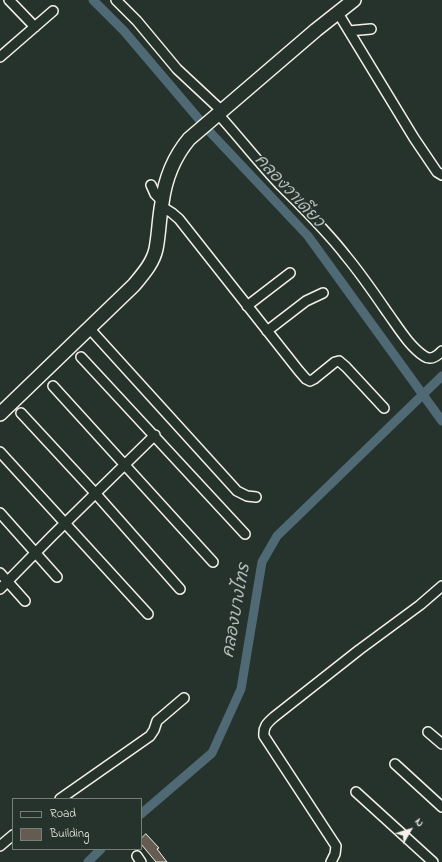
<!DOCTYPE html>
<html>
<head>
<meta charset="utf-8">
<style>
	body { margin:0 }
	#map { position:relative; width:442px; height:862px; overflow:hidden; background:#26332d; font-family:"Indie Flower",sans-serif }
	canvas { display:block }
	.legend { position:absolute; left:12px; top:798px; width:130px; height:52px; box-sizing:border-box; background:#26332d; border:1px solid #787f78; margin:0; padding:5px 7px; list-style:none; font-size:12px; color:#f4f1e8 }
	.legend li { display:flex; align-items:center; gap:8px; height:20px }
	.legend b { width:20px; border:1px solid #787f78 }
	.north { position:absolute; left:390px; top:810px; width:40px; height:40px; -webkit-text-stroke:3px #26332d; paint-order:stroke; rotate:51deg; font-size:11px; font-weight:700; line-height:16px; text-align:center; color:#f4f1e8 }
	.north::after { content:''; display:block; margin:auto; width:14px; height:18px; background:#f4f1e8; clip-path:polygon(50% 0,100% 100%,50% 72%,0 100%) }
</style>
</head>
<body>
<div id="map">
<canvas width="442" height="862"></canvas>
<ul class="legend">
<li><b style="height:5px;background:#26332d"></b>Road</li>
<li><b style="height:11px;background:#655b50"></b>Building</li>
</ul>
<div class="north">N</div>
</div>
<script>
const ctx = document.querySelector('canvas').getContext('2d');
ctx.lineJoin = 'round';
function strokePath(path, color, width, dash) {
  ctx.strokeStyle = color;
  ctx.lineWidth = width;
  ctx.lineCap = dash ? 'butt' : 'round';
  ctx.setLineDash(dash || []);
  ctx.stroke(path);
}
function fill(path, color) {
  ctx.fillStyle = color;
  ctx.fill(path, 'evenodd');
}
function drawText(font, color, halo, rows, align = 'center') {
  ctx.font = font + ' "Indie Flower","Playpen Sans Thai",sans-serif';
  ctx.lineWidth = 3;
  ctx.setLineDash([]);
  ctx.textBaseline = 'middle';
  ctx.strokeStyle = halo;
  ctx.fillStyle = color;
  for (const [text, x, y, turn = 0] of rows) {
    ctx.save();
    ctx.translate(x, y);
    ctx.rotate((+turn || 0) * Math.PI / 180);
    ctx.textAlign = isNaN(turn) ? turn : align;
    if (halo) ctx.strokeText(text, 0, 0);
    ctx.fillText(text, 0, 0);
    ctx.restore();
  }
}
const canal = new Path2D(`
	M93,0L124,31L209,131L308,236L442,421
	M141,814L212,753L241,689L262,562L277,536L442,376
	M88,862L101,849`);
const building = new Path2D(`
	M146,834L159,848L157,849L167,862H156L141,844V839Z`);
const street = new Path2D(`
	M9,0L35,27
	M116,0L137,21L177,69L222,111
	M338,13L414,138L437,172L442,175
	M349,31L371,29
	M0,57L53,11
	M218,114C239,137 258,162 280,185C303,208 326,230 346,256C361,274 374,293 387,312C398,327 409,346 424,356C431,361 437,356 442,351
	M151,185L155,194L162,201
	M161,206L172,213L179,219L299,371L306,379L310,381L314,379L335,362L339,361L346,367L384,408
	M247,306L290,273
	M89,328L237,491L247,496L256,497
	M267,331L306,301L323,293
	M81,357L245,534
	M53,386L213,562
	M21,413L96,494L180,589
	M0,452L148,614
	M0,513L57,577
	M0,573L25,601
	M0,589L52,536L155,435
	M428,732L442,744
	M395,764L442,807
	M356,792L433,862
	M60,799L150,736L154,730L157,721L184,698
	M0,846L13,835
	M137,856L141,862
	M331,862L335,854L336,846L264,736C263,727 267,723 274,717L359,650L420,605L442,586`);
const secondary = new Path2D(`
	M0,414L134,285C143,274 153,263 156,249C159,234 159,218 162,203C165,180 174,157 189,139L316,30L354,0`);
const waterNames = [
	["คลองวาเดียว",288,192,47],
	["คลองบางไทร",238,611,-80]
];
strokePath(canal, '#4f6a75', 9);
fill(building, '#655b50');
strokePath(building, '#f4f1e8', 1);
strokePath(street, '#f4f1e8', 12);
strokePath(secondary, '#f4f1e8', 16);
strokePath(street, '#26332d', 9);
strokePath(secondary, '#26332d', 13);
drawText('italic 17px', '#b2bbba', '#26332d', waterNames);
</script>
</body>
</html>
